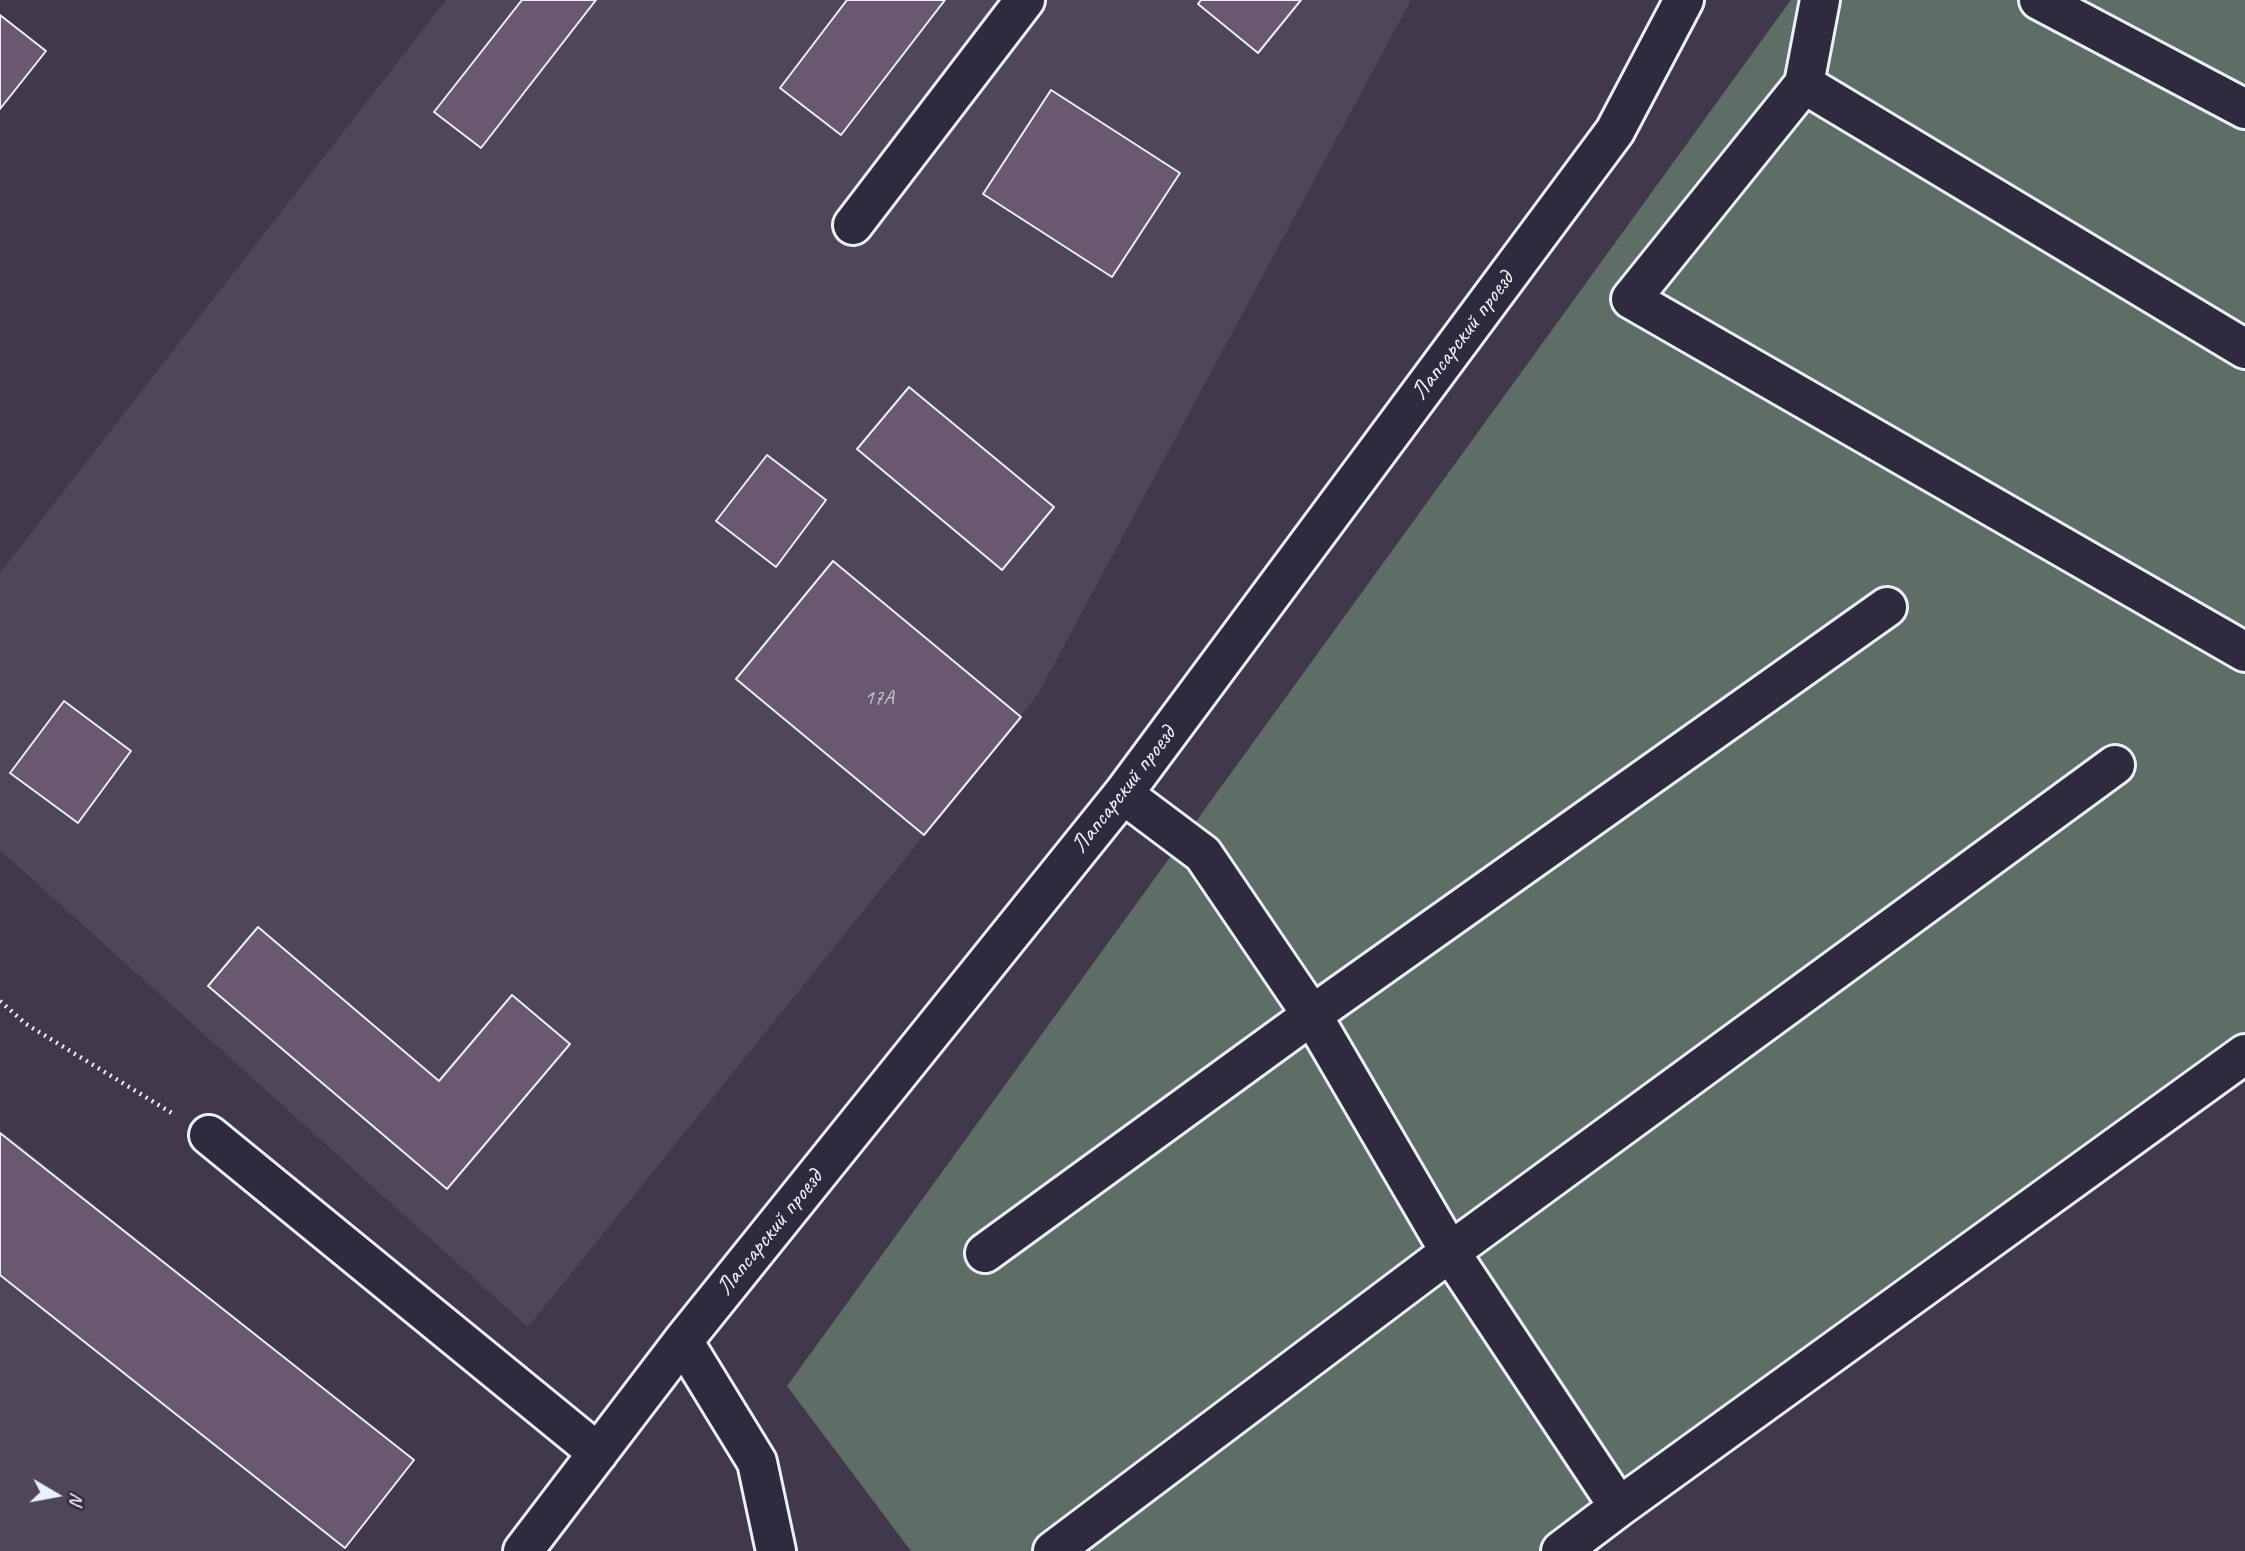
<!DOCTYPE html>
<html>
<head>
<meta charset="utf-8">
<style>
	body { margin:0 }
	#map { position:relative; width:2245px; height:1551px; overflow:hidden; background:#41384c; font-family:Caveat,sans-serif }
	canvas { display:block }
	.north { position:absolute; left:21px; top:1460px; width:70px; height:70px; -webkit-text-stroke:5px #2f2a3d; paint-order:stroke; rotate:100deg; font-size:19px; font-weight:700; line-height:28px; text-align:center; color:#e8f1f8 }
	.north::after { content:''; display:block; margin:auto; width:24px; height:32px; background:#e8f1f8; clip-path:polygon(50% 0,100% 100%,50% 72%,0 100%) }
</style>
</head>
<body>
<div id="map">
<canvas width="2245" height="1551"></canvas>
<div class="north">N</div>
</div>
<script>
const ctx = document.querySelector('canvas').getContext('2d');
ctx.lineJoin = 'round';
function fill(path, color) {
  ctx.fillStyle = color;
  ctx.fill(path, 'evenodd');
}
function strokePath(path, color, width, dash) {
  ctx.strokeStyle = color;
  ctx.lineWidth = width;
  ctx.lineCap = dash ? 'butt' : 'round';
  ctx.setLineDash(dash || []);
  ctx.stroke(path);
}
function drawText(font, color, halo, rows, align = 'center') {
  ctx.font = font + ' Caveat,sans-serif';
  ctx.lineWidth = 5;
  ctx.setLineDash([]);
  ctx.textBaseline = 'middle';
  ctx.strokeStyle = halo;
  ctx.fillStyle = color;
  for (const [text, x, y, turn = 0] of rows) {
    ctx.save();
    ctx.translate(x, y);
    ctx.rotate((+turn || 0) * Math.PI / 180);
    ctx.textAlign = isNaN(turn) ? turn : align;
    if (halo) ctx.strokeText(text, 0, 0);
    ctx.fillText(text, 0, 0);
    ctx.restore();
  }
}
const built = new Path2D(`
	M446,0H1411L1038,694L528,1327L0,850V573Z
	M0,1130L414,1460L343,1551H0Z`);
const green = new Path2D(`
	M1791,0H2245V1054L1561,1551H911L787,1386Z`);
const building = new Path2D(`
	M522,0H596L481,148L434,112Z
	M847,0H945L841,135L780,88Z
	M1201,0H1301L1258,53L1198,4Z
	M0,15L46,51L0,109Z
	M1051,90L1180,173L1112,277L983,194Z
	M909,387L1054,507L1002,570L857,449Z
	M767,455L826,500L776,567L716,521Z
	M833,561L1021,717L924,835L736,679Z
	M64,701L131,751L78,823L10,773Z
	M258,927L439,1081L512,995L570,1044L447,1189L208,986Z
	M0,1133L414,1460L345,1548L0,1275Z`);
const path = new Path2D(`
	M0,1001L26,1024L175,1115`);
const minor = new Path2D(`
	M1820,0L1804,84L2245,349
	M2039,0L2245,109
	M1804,84L1631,299L2245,652
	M853,225L1025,0
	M1123,794L1203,854L1312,1015L1450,1252L1619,1507
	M209,1135L598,1453
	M985,1253L1312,1015L1887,607
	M683,1341L757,1462L776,1551
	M523,1551L683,1341L1123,794L1615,131L1684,0
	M1053,1551L1450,1252L2115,765
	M1561,1551L1619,1507L2245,1054`);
const numberNames = [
	["17А",879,698]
];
const streetNames = [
	["Лапсарский проезд",1463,336,-53],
	["Лапсарский проезд",1124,790,-52],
	["Лапсарский проезд",770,1233,-51]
];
fill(built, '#50465a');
fill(green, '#5e6e66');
fill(building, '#6a5870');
strokePath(building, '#e8f1f8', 2);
strokePath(minor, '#e8f1f8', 44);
strokePath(path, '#e8f1f8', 4.5, [2, 5]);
strokePath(minor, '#2f2a3d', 38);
drawText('21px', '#c8cbd6', null, numberNames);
drawText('24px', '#e8f1f8', '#2f2a3d', streetNames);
</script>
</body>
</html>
